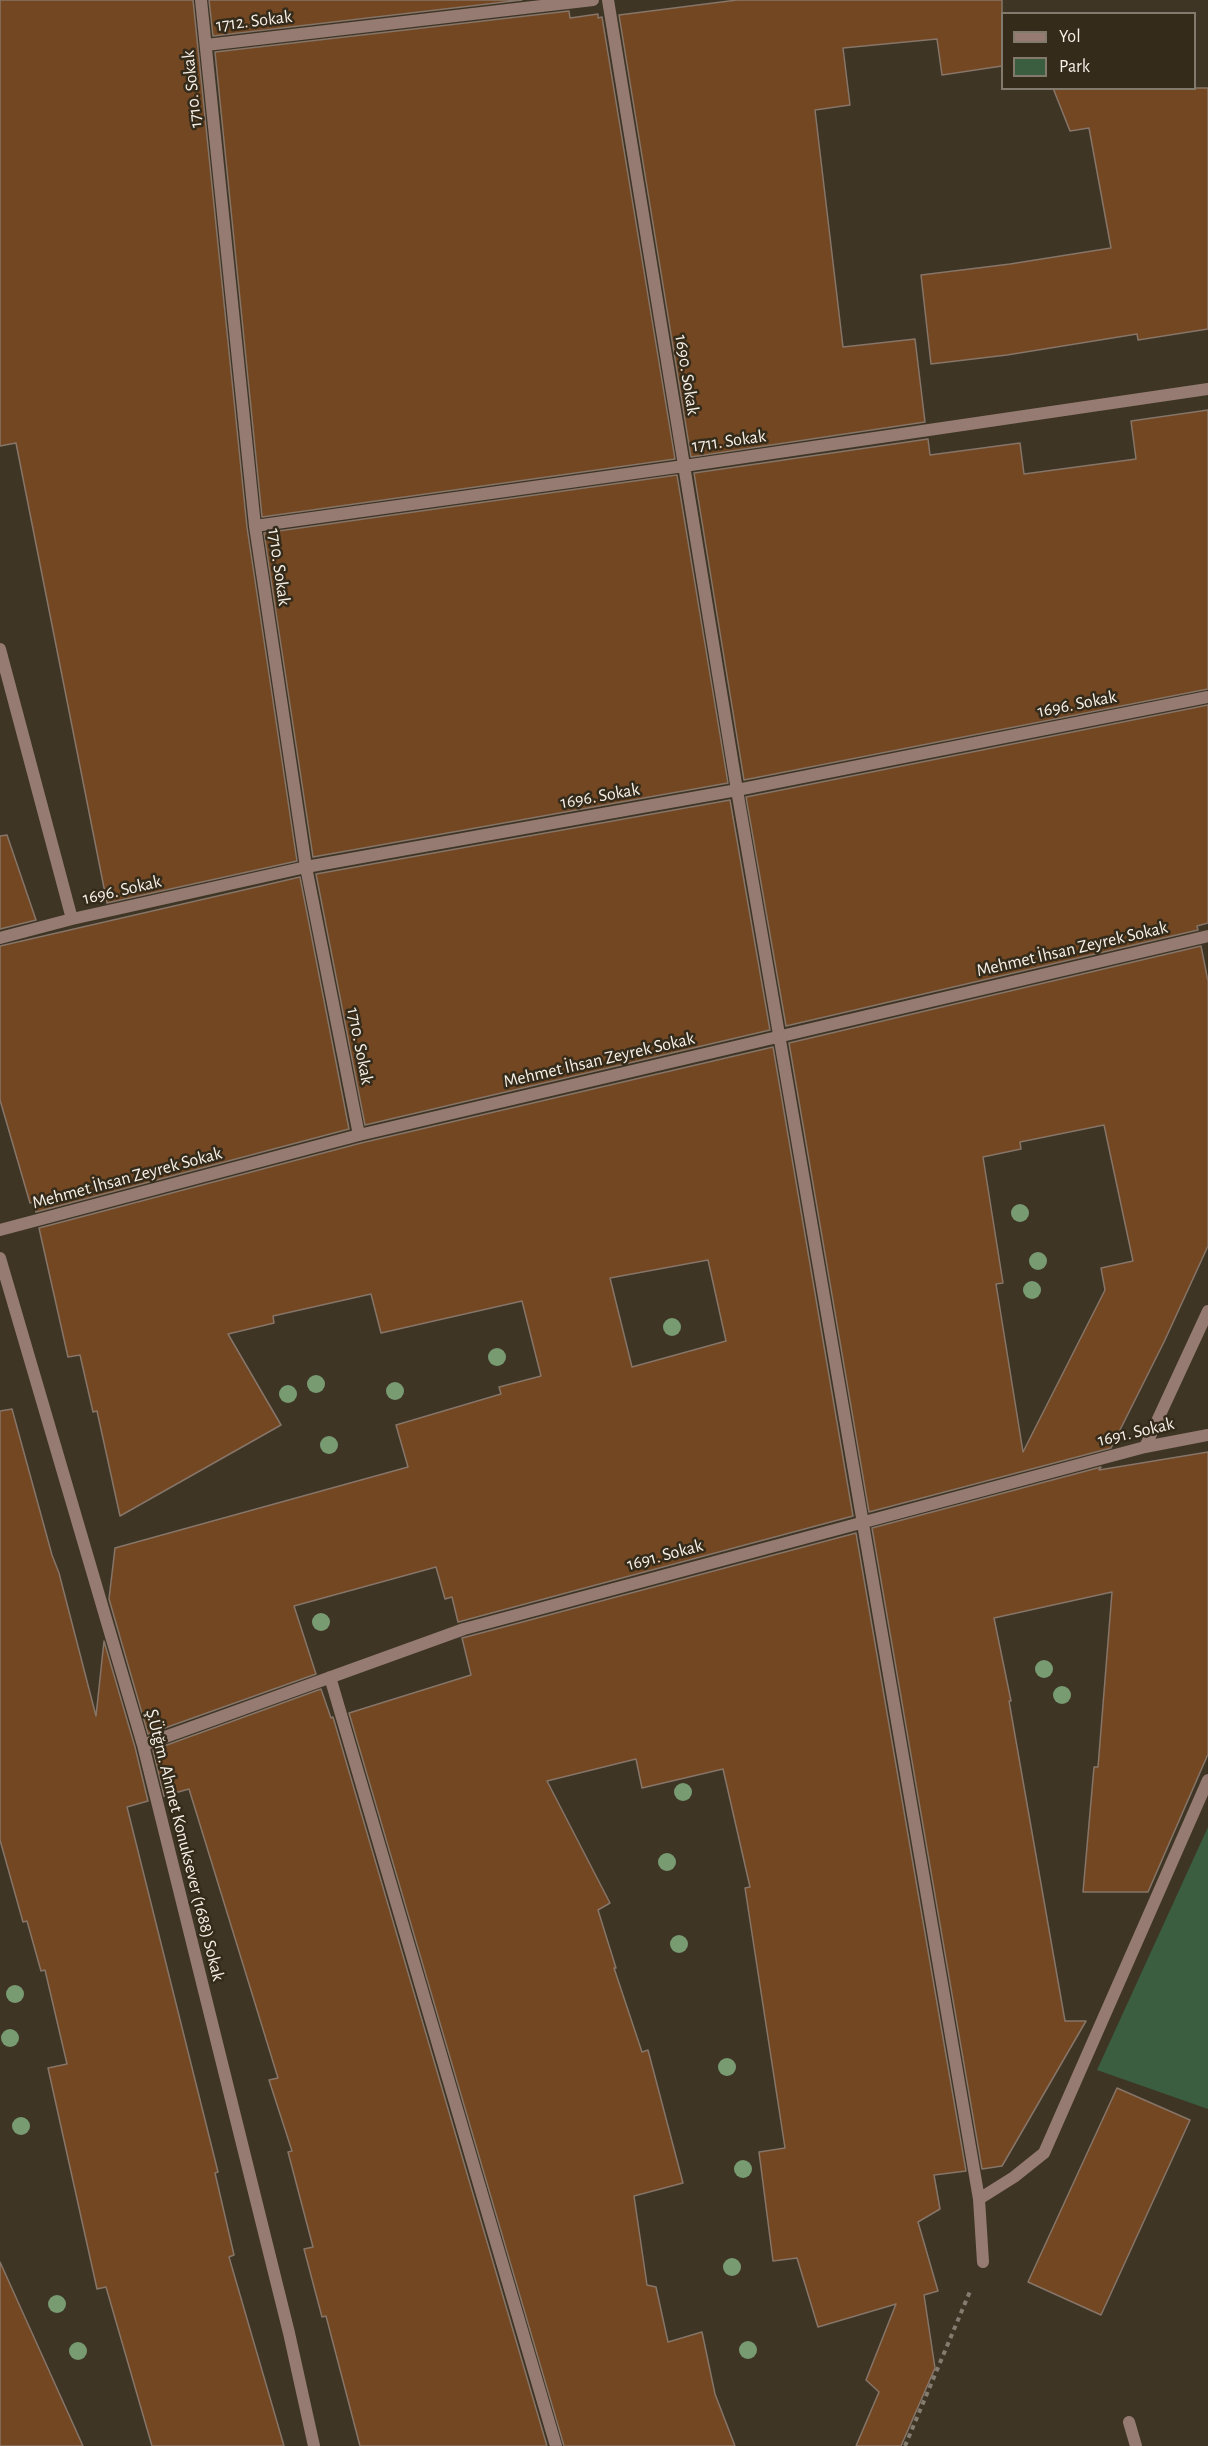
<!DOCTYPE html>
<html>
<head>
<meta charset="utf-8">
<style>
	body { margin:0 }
	#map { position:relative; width:1208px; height:2446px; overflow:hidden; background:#3e3525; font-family:"Alegreya Sans",sans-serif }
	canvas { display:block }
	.legend { position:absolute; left:1001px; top:12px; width:195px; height:78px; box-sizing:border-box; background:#342b1b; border:2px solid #827a6d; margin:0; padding:8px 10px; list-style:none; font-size:18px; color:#f7f0e7 }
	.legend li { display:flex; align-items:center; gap:12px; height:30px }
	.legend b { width:30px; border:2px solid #827a6d }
</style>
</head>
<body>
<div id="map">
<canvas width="1208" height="2446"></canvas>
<ul class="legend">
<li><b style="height:8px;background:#957b71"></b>Yol</li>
<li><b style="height:16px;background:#3b5e40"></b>Park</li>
</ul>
</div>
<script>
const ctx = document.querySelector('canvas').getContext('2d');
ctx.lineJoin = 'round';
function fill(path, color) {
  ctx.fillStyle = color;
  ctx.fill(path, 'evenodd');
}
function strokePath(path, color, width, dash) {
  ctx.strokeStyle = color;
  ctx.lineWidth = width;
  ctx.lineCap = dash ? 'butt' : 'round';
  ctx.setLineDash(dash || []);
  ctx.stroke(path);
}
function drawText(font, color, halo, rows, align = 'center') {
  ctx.font = font + ' "Alegreya Sans",sans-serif';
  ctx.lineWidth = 5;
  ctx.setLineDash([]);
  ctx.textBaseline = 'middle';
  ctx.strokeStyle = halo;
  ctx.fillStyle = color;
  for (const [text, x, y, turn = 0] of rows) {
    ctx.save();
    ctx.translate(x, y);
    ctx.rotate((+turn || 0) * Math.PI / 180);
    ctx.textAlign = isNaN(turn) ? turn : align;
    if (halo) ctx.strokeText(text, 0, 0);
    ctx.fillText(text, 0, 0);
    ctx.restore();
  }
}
const green = new Path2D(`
	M1208,1827V2109L1097,2070Z`);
const building = new Path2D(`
	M0,0H193L247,527L297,861L107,903L16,443L0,446Z
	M209,0H522L213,36Z
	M737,0H1002V66L942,75L937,39L843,48L850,105L815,110L843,347L915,339L925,422L691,457L619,15Z
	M569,11L570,18L598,14V18L602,17L675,459L262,517L215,52Z
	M1053,88H1208V329L1138,340L1137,334L1007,355L931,364L921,275L1010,264L1111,248L1089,128L1070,131Z
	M1208,410V689L744,780L694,473L928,439L930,455L1020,443L1024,474L1136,459L1131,421Z
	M677,475L728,783L313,857L264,533Z
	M1208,705V923L1197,926L1198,930L786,1026L746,797Z
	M730,800L770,1030L365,1125L316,874Z
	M7,835L36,920L0,929V836Z
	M300,877L349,1129L36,1212L34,1202L30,1203L0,1100V946Z
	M1201,946L1208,981V1246L1164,1342L1111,1448L869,1512L789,1043ZM1104,1125L1133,1261L1101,1268L1105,1290L1023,1452L996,1284L1003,1283L983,1157L1021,1149L1020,1142Z
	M773,1047L853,1516L458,1622L452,1597L445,1599L436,1567L294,1606L316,1674L148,1734L109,1599L115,1548L408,1467L396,1425L501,1394L499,1387L541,1376L522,1301L381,1333L371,1294L273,1316L274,1323L228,1334L281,1425L120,1516L97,1411L93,1412L80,1355L68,1357L39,1228L361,1143ZM708,1260L726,1341L632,1367L610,1278Z
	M12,1409L52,1555L59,1573L96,1716L104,1641L135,1747L148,1801L127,1807L218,2172L215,2173L234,2255L229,2257L284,2446H152L106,2287L97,2289L48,2068L67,2064L45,1970L41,1971L27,1921L23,1922L0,1840V1411Z
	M1208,1452V1754L1148,1892H1083L1094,1767H1098L1112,1592L994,1618L1011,1701H1009L1065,2021H1086L1002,2166L982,2169L872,1528L1101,1467L1099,1470Z
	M856,1533L966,2171L934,2175L940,2209L918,2222L938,2291L924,2295L935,2368L901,2446H856L879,2392L866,2380L896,2304L818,2327L797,2258L773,2261L759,2152L785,2148L745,1888L750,1887L723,1769L642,1788L636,1759L547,1781L610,1903L598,1910L616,1968H614L642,2052L648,2050L683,2183L634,2196L647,2285L656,2287L668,2342L702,2332L715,2394L735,2446H564L349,1713L471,1675L462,1638L466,1637Z
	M321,1689L331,1718L333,1717L547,2446H360L326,2316L322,2317L304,2249L313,2247L288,2152L292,2151L269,2080L278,2078L189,1789L164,1796L153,1750Z
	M1117,2088L1190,2120L1101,2315L1028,2282Z
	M0,2262L83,2446H0Z`);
const path = new Path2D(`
	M905,2446L971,2289`);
const street = new Path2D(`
	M201,0L255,526L306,867L359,1135
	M608,0L737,790L979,2199L983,2262
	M206,45L593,0
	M255,526L684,466L1208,389
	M0,649L72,919
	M0,938L72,919L306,867L737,790L1208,697
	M0,1230L359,1135L1208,936
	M0,1258L143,1745L289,2333L314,2446
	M1145,1447L1208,1311
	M330,1677L556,2446
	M143,1745L464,1629L1145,1447L1208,1435
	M979,2199L1014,2177L1044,2153L1208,1780
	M1129,2422L1136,2446`);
const trees = [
	[1020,1213],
	[1038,1261],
	[1032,1290],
	[672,1327],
	[497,1357],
	[316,1384],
	[395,1391],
	[288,1394],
	[329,1445],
	[321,1622],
	[1044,1669],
	[1062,1695],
	[683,1792],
	[667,1862],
	[679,1944],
	[15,1994],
	[10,2038],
	[727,2067],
	[21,2126],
	[743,2169],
	[732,2267],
	[57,2304],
	[748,2350],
	[78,2351]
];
const streetNames = [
	["1712. Sokak",254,21,-7],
	["1710. Sokak",192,89,-96],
	["1690. Sokak",687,375,81],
	["1711. Sokak",729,441,-8],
	["1710. Sokak",279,567,82],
	["1696. Sokak",1077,704,-11],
	["1696. Sokak",600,796,-10],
	["1696. Sokak",122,890,-13],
	["Mehmet İhsan Zeyrek Sokak",1072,949,-13],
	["1710. Sokak",360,1046,79],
	["Mehmet İhsan Zeyrek Sokak",599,1060,-13],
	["Mehmet İhsan Zeyrek Sokak",127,1178,-15],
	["1691. Sokak",1136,1432,-13],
	["1691. Sokak",665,1555,-15],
	["Ş.Ütğm. Ahmet Konuksever (1688) Sokak",185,1845,76]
];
fill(green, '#3b5e40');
fill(building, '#734722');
strokePath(building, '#867568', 1.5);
strokePath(path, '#847c6f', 4, [4.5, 4.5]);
strokePath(street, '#957b71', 12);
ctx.fillStyle = '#789b72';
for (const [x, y] of trees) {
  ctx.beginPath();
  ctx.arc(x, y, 9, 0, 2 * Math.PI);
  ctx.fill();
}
drawText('18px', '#f7f0e7', '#342b1b', streetNames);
</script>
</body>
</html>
